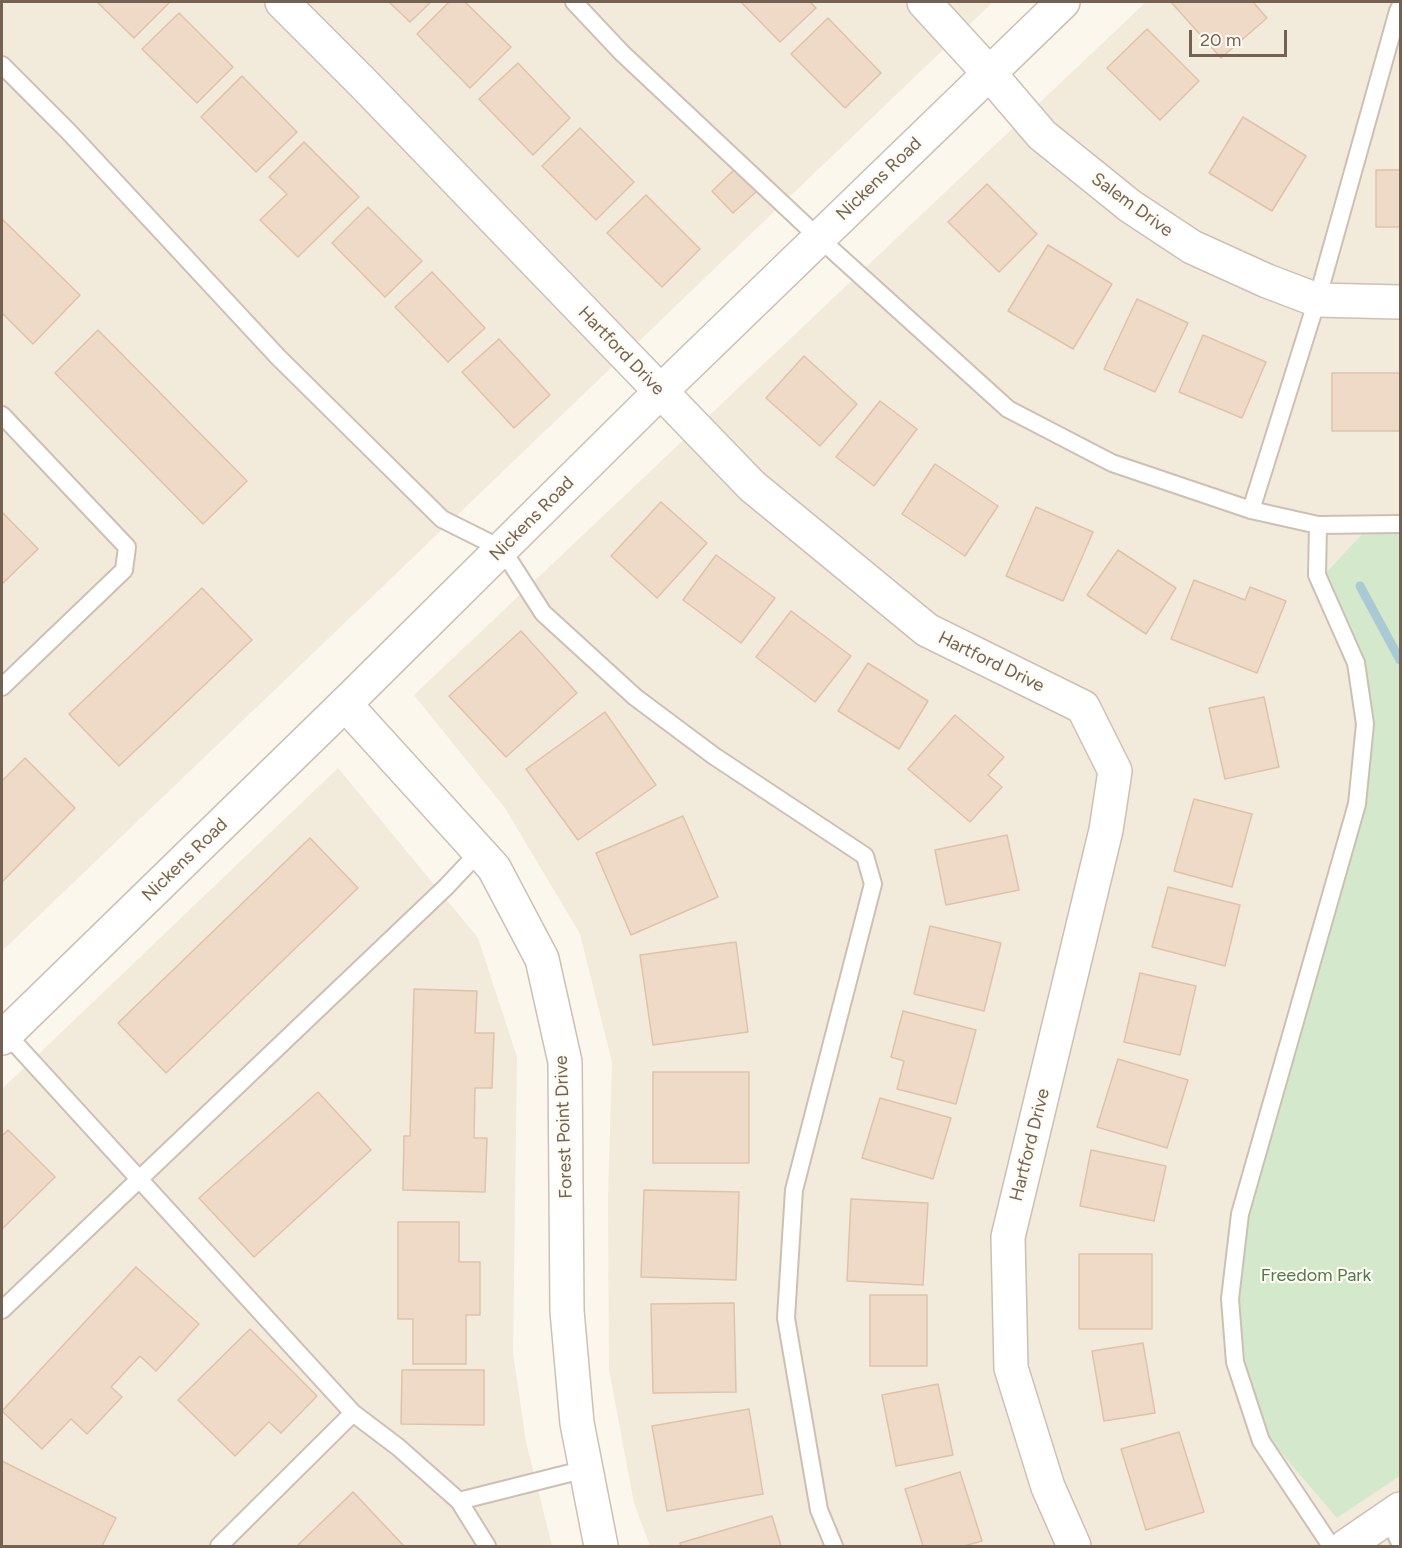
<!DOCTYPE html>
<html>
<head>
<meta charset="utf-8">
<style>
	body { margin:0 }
	#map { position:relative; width:1402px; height:1548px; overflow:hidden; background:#fbf7ed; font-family:Figtree,sans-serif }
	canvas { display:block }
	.frame { position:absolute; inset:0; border:3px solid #756151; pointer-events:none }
	.scale { position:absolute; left:1189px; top:30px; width:98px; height:27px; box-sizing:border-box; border:3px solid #756151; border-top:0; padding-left:8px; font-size:18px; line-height:21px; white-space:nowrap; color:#756151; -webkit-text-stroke:4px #fefbf3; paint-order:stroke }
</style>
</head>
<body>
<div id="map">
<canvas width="1402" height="1548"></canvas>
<div class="frame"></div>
<div class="scale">20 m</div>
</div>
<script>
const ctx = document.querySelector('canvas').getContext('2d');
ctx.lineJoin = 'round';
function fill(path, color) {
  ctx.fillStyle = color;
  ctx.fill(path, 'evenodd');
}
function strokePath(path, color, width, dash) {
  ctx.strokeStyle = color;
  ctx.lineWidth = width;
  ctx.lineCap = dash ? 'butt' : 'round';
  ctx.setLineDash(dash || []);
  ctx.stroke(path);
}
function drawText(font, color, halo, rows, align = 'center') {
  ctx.font = font + ' Figtree,sans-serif';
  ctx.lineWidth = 4.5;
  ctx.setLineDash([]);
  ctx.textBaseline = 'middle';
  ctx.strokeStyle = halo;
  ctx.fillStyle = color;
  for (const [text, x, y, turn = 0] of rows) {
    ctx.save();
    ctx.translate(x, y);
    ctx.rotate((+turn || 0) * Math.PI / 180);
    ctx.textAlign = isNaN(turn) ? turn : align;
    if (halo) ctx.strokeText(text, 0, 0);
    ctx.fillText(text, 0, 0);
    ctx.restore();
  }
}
const residential = new Path2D(`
	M2,2H993L2,951Z
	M1146,2H1400V529L1363,702L1337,1518L1400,1476V1546H650L634,1503L609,1370L608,1200L612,1062L580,934L505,808L414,695Z
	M338,768L478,938L517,1057L513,1353L526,1442L552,1546H2V1089Z`);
const green = new Path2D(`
	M1367,529H1400V1476L1337,1518L1267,1436L1247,1394L1230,1275L1356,811L1363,702L1322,577Z`);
const stream = new Path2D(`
	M1360,586L1400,660`);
const building = new Path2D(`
	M97,2H170L134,38Z
	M389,2H431L410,22Z
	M449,2H465L511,47L470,88L417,34Z
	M741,2H810L816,8L780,42Z
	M1171,2H1253L1267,18L1221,58Z
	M179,13L233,67L197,103L142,49Z
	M828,18L881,73L845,108L791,54Z
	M1147,29L1199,81L1160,120L1107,68Z
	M518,63L570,118L533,155L479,99Z
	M242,76L297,132L256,172L201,117Z
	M1243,117L1306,156L1272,211L1209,173Z
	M580,128L634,182L596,220L542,166Z
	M304,142L359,197L298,257L260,220L287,194L269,177Z
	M736,168L758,190L733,213L712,191Z
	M1376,170H1400V227H1376Z
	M987,184L1037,234L999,272L948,222Z
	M646,195L700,249L662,287L607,233Z
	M368,207L422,261L385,297L332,243Z
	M2,219L80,295L33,344L2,313Z
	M1048,245L1112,284L1073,349L1008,311Z
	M432,272L485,328L448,362L395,307Z
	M1137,299L1188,323L1155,392L1104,369Z
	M98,330L247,481L203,524L55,373Z
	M1203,335L1266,362L1242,418L1179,392Z
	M499,339L550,395L514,428L462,372Z
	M804,356L857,404L820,446L766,398Z
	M1332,373H1400V431H1332Z
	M880,401L917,429L874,486L836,457Z
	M935,464L998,506L965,556L902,514Z
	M661,502L707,543L657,598L611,556Z
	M1036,507L1093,532L1063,601L1006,576Z
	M2,512L38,549L2,584Z
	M1118,550L1176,588L1146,634L1087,595Z
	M716,555L775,598L741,643L683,600Z
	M1194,580L1245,600L1250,587L1286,601L1257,673L1171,639Z
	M202,588L252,640L119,766L69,714Z
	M791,611L851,656L815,702L756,657Z
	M521,631L577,693L506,757L449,696Z
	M868,663L928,701L899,749L838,711Z
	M1264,697L1279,767L1225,779L1209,708Z
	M605,712L656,785L578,840L526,769Z
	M955,715L1004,757L988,775L1002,787L970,822L908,769Z
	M25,758L75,808L2,882V781Z
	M1194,799L1252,814L1232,887L1174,871Z
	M683,816L718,897L631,935L596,853Z
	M1007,835L1019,890L946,905L935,850Z
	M310,838L358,888L166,1073L118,1023Z
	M1168,887L1240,905L1225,966L1152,947Z
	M930,926L1001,943L984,1011L914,994Z
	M736,942L748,1032L653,1045L640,955Z
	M1140,973L1196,986L1180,1055L1124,1042Z
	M414,989L477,991L475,1033H494L492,1088H475L474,1138H487L485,1192L403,1190L404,1136H410Z
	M903,1011L976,1030L956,1104L897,1089L904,1061L891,1057Z
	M1118,1059L1188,1080L1167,1148L1097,1127Z
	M653,1072H749V1163H653Z
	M318,1092L371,1150L254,1257L199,1198Z
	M880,1098L951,1118L933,1179L862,1158Z
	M8,1130L55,1177L2,1229V1136Z
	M1091,1150L1166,1166L1154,1221L1080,1206Z
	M644,1190L739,1192L736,1280L641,1277Z
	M851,1199L928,1203L923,1285L847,1281Z
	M398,1222H459V1262H480V1315H466V1364H413V1319H398Z
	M1079,1254H1152V1329H1079Z
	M136,1267L199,1324L156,1371L140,1356L111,1387L122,1397L87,1434L71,1419L42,1449L2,1411Z
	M870,1295H927V1366H870Z
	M734,1303L736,1392L653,1393L651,1304Z
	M250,1329L317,1396L281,1433L269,1422L235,1456L178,1400Z
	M1143,1343L1155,1413L1104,1421L1092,1351Z
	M402,1370H484V1425L401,1424Z
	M938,1384L953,1455L896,1466L882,1395Z
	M749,1409L763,1494L667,1511L652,1426Z
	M1179,1432L1204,1512L1146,1530L1121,1449Z
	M2,1461L116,1518L102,1546H2Z
	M960,1472L982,1541L964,1546H923L905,1489Z
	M353,1492L404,1546H297Z
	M772,1516L781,1546H681L680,1543Z`);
const service = new Path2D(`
	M574,2L622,53L819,238L1008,409L1112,463L1251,510L1318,525L1400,524
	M2,65L69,132L278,357L442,519L502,549L543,613L635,697L714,756L865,856L873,884L794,1190L786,1318L819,1510L834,1546
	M2,415L127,547L124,570L2,687
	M1251,510L1317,300L1398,11L1400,7
	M1318,525L1317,575L1356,663L1365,724L1357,804L1240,1214L1230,1299L1235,1362L1261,1441L1331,1546
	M2,1029L353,1413
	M2,1310L446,887L479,852
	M459,1501L586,1469
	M1388,1517L1400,1543
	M219,1546L353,1413L398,1447L459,1501L487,1546`);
const minor = new Path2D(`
	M282,2L363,83L752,486L927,630L1083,707L1115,771L1106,830L1008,1237L1011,1368L1048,1487L1074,1546
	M924,2L989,73L1042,135L1130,206L1192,247L1267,281L1317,300L1400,302
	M345,704L494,868L542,959L565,1062L567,1311L577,1423L601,1546
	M1346,1546L1400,1509`);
const tertiary = new Path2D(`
	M2,1038L345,704L661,391L1063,2`);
const streetNames = [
	["Nickens Road",879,179,-44],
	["Salem Drive",1132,205,36],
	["Hartford Drive",621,351,46],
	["Nickens Road",532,519,-45],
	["Hartford Drive",991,662,26],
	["Nickens Road",185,860,-44],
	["Forest Point Drive",564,1127,-92],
	["Hartford Drive",1030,1145,-76]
];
const parkNames = [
	["Freedom Park",1316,1276]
];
fill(residential, '#f2eadb');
fill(green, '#d4e8cb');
strokePath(stream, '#a9cad5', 9);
fill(building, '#eedac7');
strokePath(building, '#dfc3a8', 1.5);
strokePath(service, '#cdc0b3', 20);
strokePath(minor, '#cdc0b3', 36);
strokePath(tertiary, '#cdc0b3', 36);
strokePath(service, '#fff', 16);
strokePath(minor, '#fff', 33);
strokePath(tertiary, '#fff', 33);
drawText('18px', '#756151', '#fefbf3', streetNames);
drawText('18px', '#53794a', '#fefbf3', parkNames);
</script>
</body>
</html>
